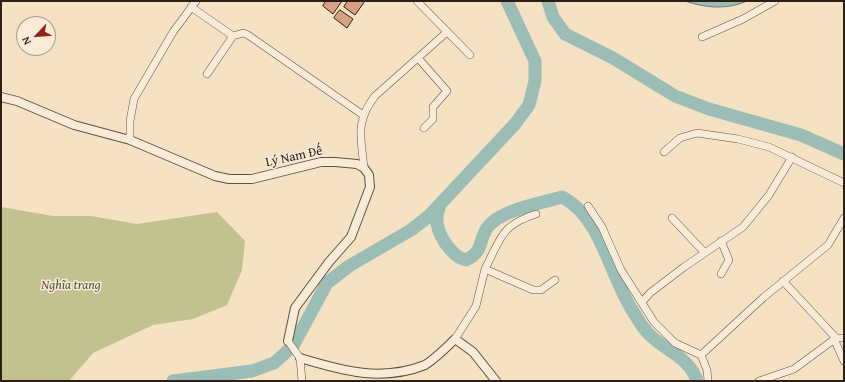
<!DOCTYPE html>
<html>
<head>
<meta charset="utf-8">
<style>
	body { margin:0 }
	#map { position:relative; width:845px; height:382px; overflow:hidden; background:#f5e2c3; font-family:"Gentium Book Plus",serif }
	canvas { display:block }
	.frame { position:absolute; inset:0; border:2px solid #2d1e17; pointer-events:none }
	.north { position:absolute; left:16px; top:16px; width:40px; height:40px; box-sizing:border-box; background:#f8ecd8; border:1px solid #a79a8b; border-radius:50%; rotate:244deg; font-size:11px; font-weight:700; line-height:16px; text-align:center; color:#2d1e17 }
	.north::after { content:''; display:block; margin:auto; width:14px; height:18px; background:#8f2418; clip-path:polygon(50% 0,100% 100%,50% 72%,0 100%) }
</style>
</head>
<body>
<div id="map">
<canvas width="845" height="382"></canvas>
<div class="frame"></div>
<div class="north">N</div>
</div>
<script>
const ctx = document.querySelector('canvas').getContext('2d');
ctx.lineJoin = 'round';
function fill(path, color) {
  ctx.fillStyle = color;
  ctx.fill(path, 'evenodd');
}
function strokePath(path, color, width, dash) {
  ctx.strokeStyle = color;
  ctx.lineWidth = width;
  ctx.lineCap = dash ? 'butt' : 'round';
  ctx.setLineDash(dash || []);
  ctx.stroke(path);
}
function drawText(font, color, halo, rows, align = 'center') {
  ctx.font = font + ' "Gentium Book Plus",serif';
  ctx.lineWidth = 3;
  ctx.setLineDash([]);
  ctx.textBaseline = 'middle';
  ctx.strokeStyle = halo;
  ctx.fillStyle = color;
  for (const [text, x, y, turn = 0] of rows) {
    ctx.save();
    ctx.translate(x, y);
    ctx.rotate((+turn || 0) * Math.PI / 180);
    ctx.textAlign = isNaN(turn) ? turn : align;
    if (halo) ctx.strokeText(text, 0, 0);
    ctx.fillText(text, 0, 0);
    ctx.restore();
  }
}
const green = new Path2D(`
	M1,207L53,216H91L137,224L217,212L245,241L242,270L227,305L193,319L153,325L93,353L69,381H1Z`);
const water = new Path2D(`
	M685,1H747C727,10 705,8 685,1Z`);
const river = new Path2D(`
	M548,1L553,17L565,34L613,58L675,96L709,109L801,135L844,154
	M440,205C439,209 437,213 437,217C435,233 452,257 466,260C484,251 478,242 487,228C499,210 542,203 562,197C602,217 610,278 634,313C638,319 642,327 648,333C663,350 690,357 697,381
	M173,381L252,371L274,363L293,346L327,283L349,266L411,230L429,216L515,124L529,105L535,81V61L507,1`);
const building = new Path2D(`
	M326,1H342L333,14L323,6Z
	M348,1H365L355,15L344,7Z
	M340,10L353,19L347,28L334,18Z`);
const minor = new Path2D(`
	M417,1L470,55
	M191,7L233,36L207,74
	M233,36L243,33L248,35L363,115
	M702,37L743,19L775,1
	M418,58L447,91L433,107V119L424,128
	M130,140V121L134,99L173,32L196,1
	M664,152L680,138L697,133L738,139L769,147L844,183
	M364,168C361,137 355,122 375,96L447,32
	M588,206L602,227L621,270L654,322L675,343L701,355L707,370L708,381
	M672,218L704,252
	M485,269C501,238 501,225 536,214
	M721,274L729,260L721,241
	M783,281L836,338
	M642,302L650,293L684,267L743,227L769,195L792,157
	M455,339L476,306L485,269L533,290H541L555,280
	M834,339L844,361
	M288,341L300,358L302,381
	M701,355L764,297L828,245L844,218
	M759,381L794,369L836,338H844`);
const tertiary = new Path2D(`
	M1,97L17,101L74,125L130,140L215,176L229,179H252L321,162H335L357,164L364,168L369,175L370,187L351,237L329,262L295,308L288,341
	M300,358C343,371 382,382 425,365C436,358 446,348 455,339L473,352L496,381`);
const streetNames = [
	["Lý Nam Đế",294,157,-12]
];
const parkNames = [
	["Nghĩa trang",71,286]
];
fill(green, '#c1c290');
fill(water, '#9cbdb6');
strokePath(water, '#707d76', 1);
strokePath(river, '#9cbdb6', 13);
fill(building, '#d9a183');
strokePath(building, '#2d1e17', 1);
strokePath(minor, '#5f4f42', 8);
strokePath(tertiary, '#5f4f42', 10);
strokePath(minor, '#f8ecd8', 7);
strokePath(tertiary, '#f8ecd8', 8);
drawText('13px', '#2d1e17', '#f8ecd8', streetNames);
drawText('italic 13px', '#594f3b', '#f8ecd8', parkNames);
</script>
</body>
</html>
